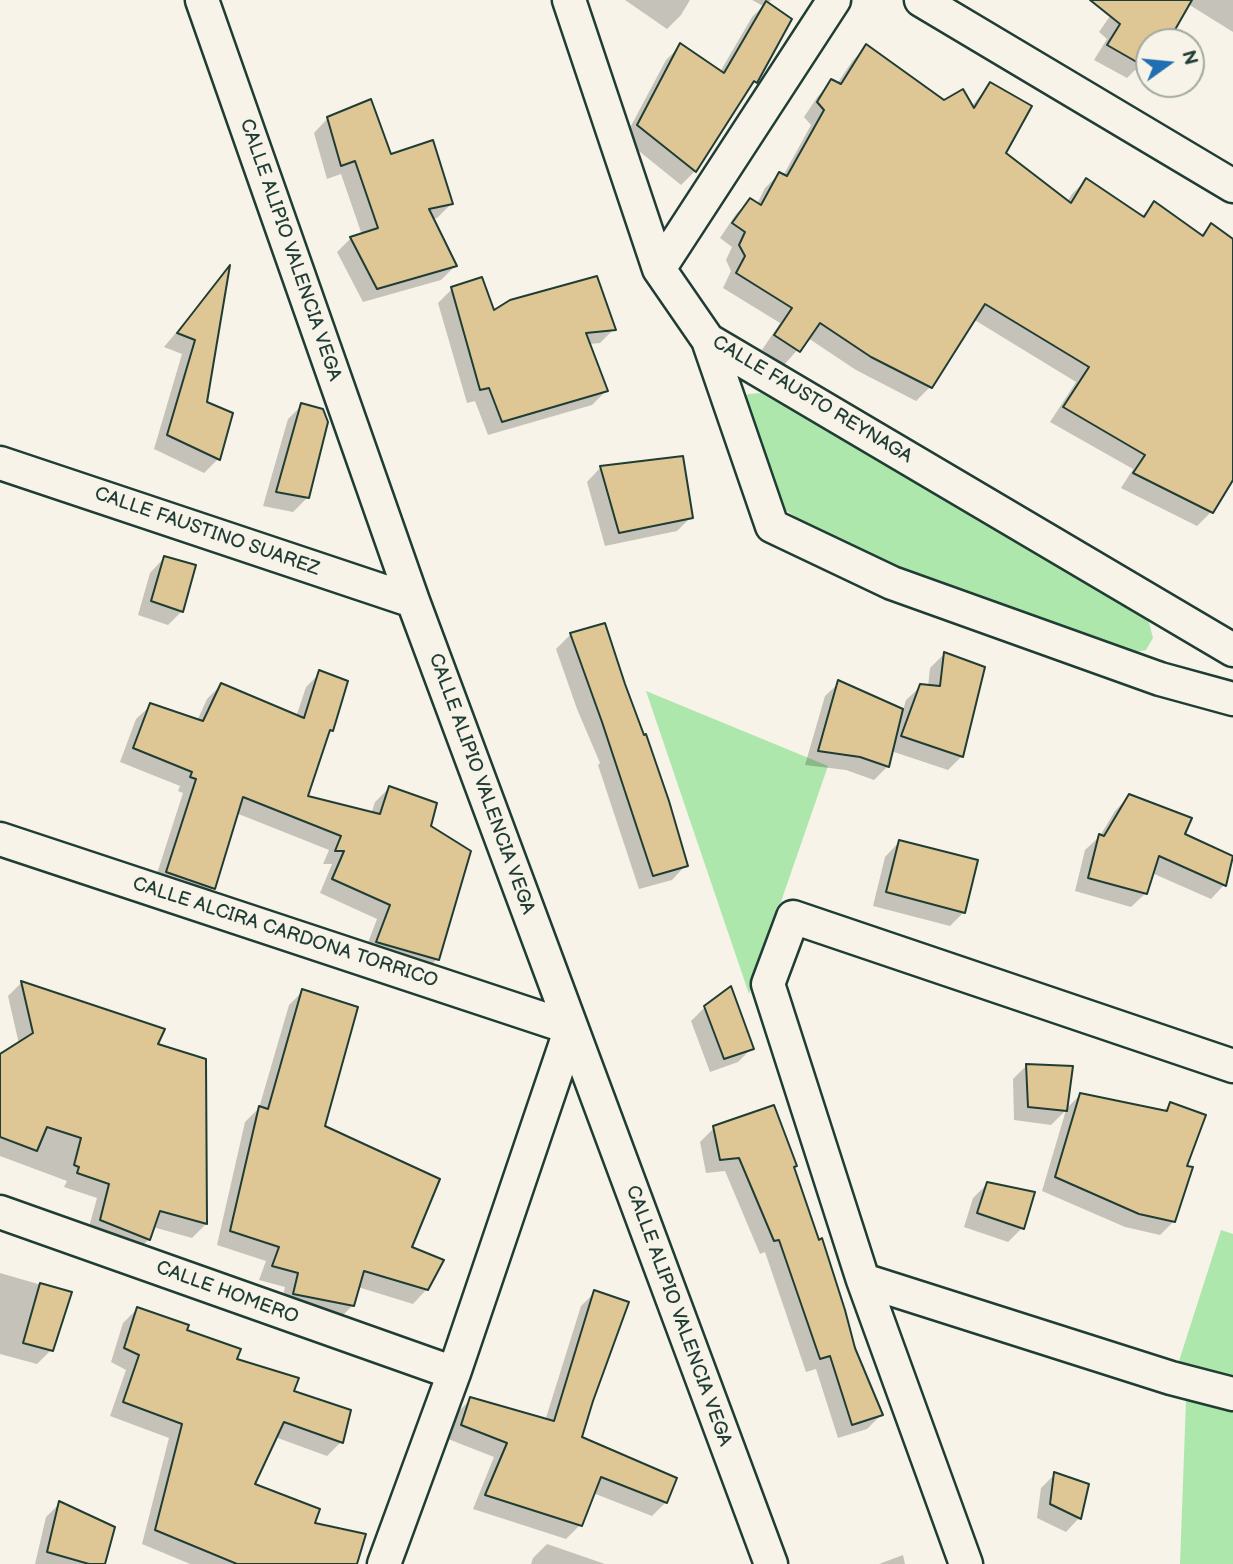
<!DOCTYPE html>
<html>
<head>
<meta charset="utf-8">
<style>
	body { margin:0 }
	#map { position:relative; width:1233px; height:1564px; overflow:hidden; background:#f7f3e8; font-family:"Balsamiq Sans",sans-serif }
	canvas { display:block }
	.north { position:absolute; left:1135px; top:28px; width:70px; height:70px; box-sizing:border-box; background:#f7f3e8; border:2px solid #a1aaa0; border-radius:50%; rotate:75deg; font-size:19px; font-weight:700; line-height:28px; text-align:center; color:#1f3d34 }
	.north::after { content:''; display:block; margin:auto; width:24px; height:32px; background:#1f6fb2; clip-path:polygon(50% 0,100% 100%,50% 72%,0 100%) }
</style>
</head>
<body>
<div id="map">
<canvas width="1233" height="1564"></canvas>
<div class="north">N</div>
</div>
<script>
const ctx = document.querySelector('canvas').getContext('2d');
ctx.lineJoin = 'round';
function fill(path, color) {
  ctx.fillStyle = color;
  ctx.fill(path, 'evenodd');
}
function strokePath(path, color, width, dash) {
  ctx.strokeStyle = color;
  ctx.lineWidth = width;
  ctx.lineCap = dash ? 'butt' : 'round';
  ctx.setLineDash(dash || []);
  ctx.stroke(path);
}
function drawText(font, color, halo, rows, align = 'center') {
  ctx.font = font + ' "Balsamiq Sans",sans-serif';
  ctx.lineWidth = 5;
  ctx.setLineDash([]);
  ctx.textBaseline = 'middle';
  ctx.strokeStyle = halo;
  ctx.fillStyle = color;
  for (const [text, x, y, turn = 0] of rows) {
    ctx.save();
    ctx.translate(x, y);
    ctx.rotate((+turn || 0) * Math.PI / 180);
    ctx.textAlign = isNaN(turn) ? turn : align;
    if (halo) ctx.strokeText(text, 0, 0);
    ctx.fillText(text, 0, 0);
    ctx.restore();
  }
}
const green = new Path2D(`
	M761,393L1131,608L1149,622L1153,638L1146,650L1127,654L840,547L784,509L740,404L748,394Z
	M646,691L828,766L749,994Z
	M1221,1230L1233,1234V1376L1179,1361Z
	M1186,1400L1233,1411V1564H1180Z`);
const shadow = new Path2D(`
	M625,0H690L681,15L667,29Z
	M752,0H771L767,4L790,19L755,82L746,92L695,171L681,185L624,139L666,60L680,46L720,72L752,17L763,6Z
	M1121,0H1233V32L1188,4L1166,42H1149V67L1143,73L1135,70L1127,78L1094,60L1107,39L1099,32Z
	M867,46L944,102L971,107L990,84L1003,154L1067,202L1072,194L1086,180L1141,217L1155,203L1200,236L1211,225L1233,241V476L1211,512L1197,526L1121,488L1133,469L1050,422L1076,382L973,319L930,387L916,401L856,370L808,338L784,365L762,350L780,323L723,288L731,271L726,260L732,247L720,238L736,214L750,200L757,204L765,188L779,174L783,176L811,125L804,117L818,96L832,82L837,84L853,60Z
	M328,118L390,156L451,204L437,218L432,219L455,266L441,280L363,302L337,252L351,238L362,235L341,174L327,179L314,133Z
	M228,270L205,403L231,414L218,459L204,473L154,449L182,354L164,347Z
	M452,289L493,313L614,329L600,343L589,344L606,391L592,405L488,435L475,401L467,403L438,303Z
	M302,405L307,498L293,512L263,506L288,419Z
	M681,458L691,517L677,531L605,546L587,482L600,468Z
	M164,558L182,611L168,625L138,615L150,573Z
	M604,625L686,865L672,880L639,889L598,765L600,763L577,709L556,649L570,635Z
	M944,654L962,756L948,770L891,751L888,766L874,780L846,770L805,765L825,696L839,683L903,710L906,700L921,686L928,687L930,668Z
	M320,673L331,730L326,735L305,797L371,814L375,802L389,788L429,827L437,959L423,973L363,956L377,919L320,893L332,864H323L329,850L236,813L213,888L199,902L153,886L183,793L178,791L180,786L120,762L136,719L151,705L197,721L207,699L221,685L296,717L306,687Z
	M1129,796L1183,834L1224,885L1211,899L1152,873L1146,893L1131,907L1075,891L1085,850L1100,836L1115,811Z
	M899,842L964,912L950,926L873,906L885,857Z
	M21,983L156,1045L205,1060L206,1224L192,1238L153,1227L149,1239L135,1253L87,1234L97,1198L64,1187L67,1181L0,1156V1056L19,1044L8,996Z
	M303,991L323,1127L427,1289L413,1304L358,1287L352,1306L338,1320L280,1308L285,1287L259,1280L266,1261L217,1245L245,1122L259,1108L289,1005Z
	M705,1007L752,1048L738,1062L710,1072L691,1021Z
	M1027,1065L1066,1109L1080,1095L1163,1112L1170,1104L1185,1168L1174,1221L1160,1235L1125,1227L1042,1191L1066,1110L1051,1125L1014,1120L1013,1079Z
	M714,1128L792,1168L853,1348L881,1415L867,1429L838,1438L816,1369L806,1372L765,1252L760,1254L725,1171L706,1173L700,1142Z
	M987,1184L1022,1228L1008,1242L964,1227L973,1198Z
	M0,1273L69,1293L51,1350L37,1364L0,1354Z
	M595,1292L591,1401L580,1438L666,1502L652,1516L593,1493L580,1525L566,1539L473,1509L494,1457L448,1439L457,1413L471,1399L545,1421L581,1306Z
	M137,1309L184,1331L292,1392L341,1442L327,1456L275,1437L253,1485L313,1524L355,1564H190L142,1544L169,1438L110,1416L126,1370L111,1362L123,1323Z
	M1055,1474L1087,1485L1079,1518L1066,1532L1037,1518L1041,1488Z
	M60,1503L103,1564H35L46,1517Z
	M547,1544L605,1564H531L533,1558Z
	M903,1555L905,1564H879Z`);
const building = new Path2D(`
	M1090,0H1192L1168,42H1149V69L1107,45L1120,24Z
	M766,1L792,19L757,83L754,81L696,172L637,125L680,43L724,73Z
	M866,44L944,100L963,89L974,108L990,82L1032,106L1006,153L1071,203L1086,178L1144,217L1154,201L1203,236L1211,223L1233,239V480L1213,513L1133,473L1145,455L1063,407L1089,367L985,304L932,388L871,357L820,323L800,352L774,335L792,308L736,273L745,256L739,245L745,232L732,223L750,198L761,205L779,172L787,176L824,110L817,102L831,79L841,84Z
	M371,99L391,154L433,140L453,204L429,209L457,266L377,289L350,237L378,228L355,161L341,166L327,117Z
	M230,265L207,402L233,413L220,460L167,435L195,340L177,333Z
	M597,276L616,330L586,333L608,391L502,422L489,388L480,390L451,287L482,277L494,310L510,300Z
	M301,403L323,409L328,422L309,498L276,492Z
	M683,456L693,518L619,533L600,466Z
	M164,556L196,565L183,612L151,601Z
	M605,623L625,684L644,735L646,734L669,801L688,866L653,876L602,722L570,633Z
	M944,652L985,667L963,757L901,736L920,684L940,686Z
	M319,670L348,681L333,731L330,730L308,796L380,814L389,786L437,803L431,826L471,851L439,960L376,942L390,905L332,879L344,851H335L341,836L243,797L215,889L166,872L196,779L190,777L192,772L133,748L150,703L203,721L221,683L304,718Z
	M838,680L903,709L889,767L860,757L818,751Z
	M1129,794L1192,818L1185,834L1233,856L1226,886L1159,856L1147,894L1088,878L1099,834L1104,836Z
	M899,840L978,860L965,913L886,892Z
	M21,981L165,1029L158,1044L206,1059L207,1224L160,1211L150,1240L100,1220L109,1184L77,1173L79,1167L74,1165L81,1138L47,1127L37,1151L0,1137V1054L33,1033Z
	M731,986L754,1049L724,1059L704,1006Z
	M302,989L358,1007L325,1126L440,1179L412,1247L444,1260L428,1290L364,1271L354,1306L293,1294L298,1273L272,1266L279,1247L230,1231L259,1106L268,1109Z
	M1026,1064L1073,1066L1067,1111L1028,1107Z
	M1080,1093L1167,1111L1170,1102L1206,1115L1187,1166L1193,1167L1175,1222L1139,1214L1055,1177Z
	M774,1105L797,1166L794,1167L819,1240L822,1238L845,1310L855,1348L883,1415L852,1425L830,1356L820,1359L779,1240L774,1241L739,1158L720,1160L713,1126Z
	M987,1182L1035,1192L1024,1229L977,1213Z
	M40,1283L72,1292L53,1351L23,1343Z
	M594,1290L629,1302L593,1401L582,1437L677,1478L667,1503L601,1477L582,1526L485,1495L507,1443L461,1425L470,1397L554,1421Z
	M137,1307L189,1325L187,1330L241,1349L237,1359L299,1378L294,1391L351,1410L343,1443L284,1422L255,1484L320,1509L315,1523L366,1534L357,1564H237L155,1530L182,1424L123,1402L139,1355L124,1348Z
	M1054,1472L1089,1484L1081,1519L1050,1504Z
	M59,1501L115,1527L105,1564H89L47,1552Z`);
const minor = new Path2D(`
	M202,0L413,601L771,1564
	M569,0L659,269L708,340L1233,650
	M921,0L1233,186
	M659,269L834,0
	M708,340L772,526L892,583L1160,679L1233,699
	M0,463L413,601
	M0,839L571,1028
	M0,1212L454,1373
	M863,1280L1171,1378L1233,1394
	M384,1564L454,1373L571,1028
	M966,1564L863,1280L768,984L793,917L1233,1066`);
const streetNames = [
	["CALLE ALIPIO VALENCIA VEGA",290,250,71],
	["CALLE FAUSTO REYNAGA",812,400,31],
	["CALLE FAUSTINO SUAREZ",207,532,19],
	["CALLE ALIPIO VALENCIA VEGA",481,784,70],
	["CALLE ALCIRA CARDONA TORRICO",285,933,18],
	["CALLE HOMERO",227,1293,20],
	["CALLE ALIPIO VALENCIA VEGA",678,1316,70]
];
fill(green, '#ade7ac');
fill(shadow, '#0003');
fill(building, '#dec695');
strokePath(building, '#1f3d34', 2);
strokePath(minor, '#1f3d34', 37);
strokePath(minor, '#f7f3e8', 32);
drawText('19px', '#1f3d34', '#f7f3e8', streetNames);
</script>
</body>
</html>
